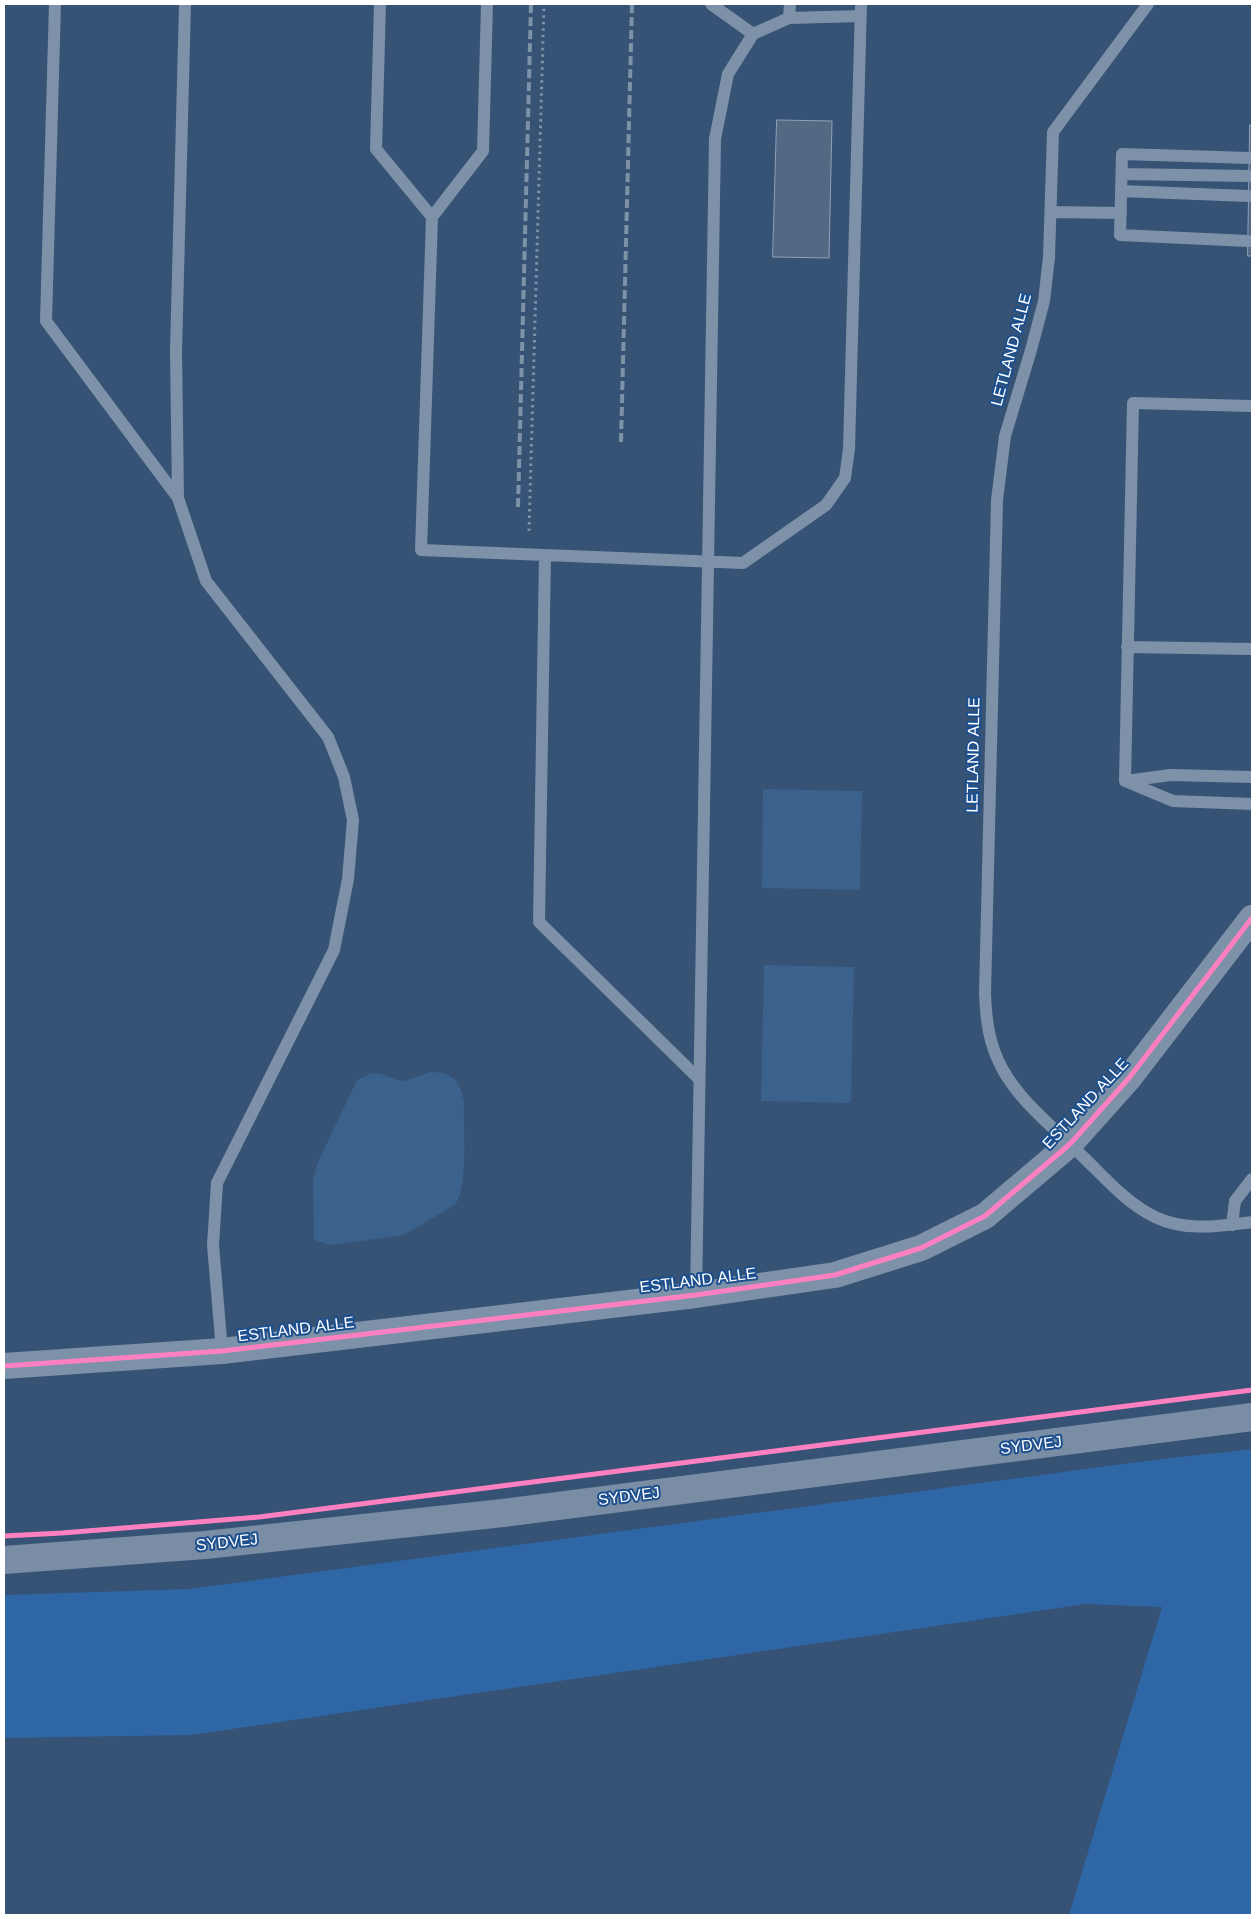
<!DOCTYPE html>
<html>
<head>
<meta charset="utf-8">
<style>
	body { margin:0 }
	#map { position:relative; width:1256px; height:1919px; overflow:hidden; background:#365274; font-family:Helvetica,sans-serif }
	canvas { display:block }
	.frame { position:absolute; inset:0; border:5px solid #fff; pointer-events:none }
</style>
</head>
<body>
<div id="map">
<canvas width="1256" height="1919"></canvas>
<div class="frame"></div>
</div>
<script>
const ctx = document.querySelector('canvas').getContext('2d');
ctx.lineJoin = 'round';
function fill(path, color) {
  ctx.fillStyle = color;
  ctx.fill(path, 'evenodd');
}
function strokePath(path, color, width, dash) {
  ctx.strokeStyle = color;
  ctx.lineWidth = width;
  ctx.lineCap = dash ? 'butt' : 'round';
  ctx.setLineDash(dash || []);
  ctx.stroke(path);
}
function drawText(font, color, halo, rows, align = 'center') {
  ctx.font = font + ' Helvetica,sans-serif';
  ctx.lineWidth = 4;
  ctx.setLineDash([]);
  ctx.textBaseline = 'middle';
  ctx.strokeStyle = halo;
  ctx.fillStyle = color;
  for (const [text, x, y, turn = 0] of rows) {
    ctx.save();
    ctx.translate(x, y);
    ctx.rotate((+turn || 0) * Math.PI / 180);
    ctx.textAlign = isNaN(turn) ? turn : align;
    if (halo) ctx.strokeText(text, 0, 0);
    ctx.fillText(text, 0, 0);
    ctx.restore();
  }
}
const green = new Path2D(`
	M1252,1449V1915H1069L1162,1607L1086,1604L191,1735L4,1738V1595L189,1589L1145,1461Z`);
const water = new Path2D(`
	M763,789L862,791L860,890L762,888Z
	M764,965L854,967L851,1103L761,1101Z
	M430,1072C452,1072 460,1080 464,1102C463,1128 469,1185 455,1205L407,1233L398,1236L331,1245L314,1240L313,1180L317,1164L357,1080L372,1073L381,1074L397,1080L405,1081Z`);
const building = new Path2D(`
	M777,120L832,121L829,258L773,257Z
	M1250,125L1252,126V256H1248Z`);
const path = new Path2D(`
	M529,531L544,4`);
const service = new Path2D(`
	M55,4L46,321L178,498
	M185,4L176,351L178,498L206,581L328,737L344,777L353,820L348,879L334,950L217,1183L213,1245L222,1351
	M380,4L376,149L432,217
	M487,4L483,151L432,217L421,550L743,563L826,505L845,478L849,449L861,4
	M711,4L753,34
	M1148,4L1053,132L1049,257L1044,301L1031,350L1005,436L997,500L985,993C986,1021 989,1045 1003,1070C1020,1101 1052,1126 1077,1151C1102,1174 1124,1202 1155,1217C1186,1232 1220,1226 1252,1222
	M789,18L790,4
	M1122,174L1249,176
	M1121,191L1248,196
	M1051,212L1121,213
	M1248,241L1120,235L1122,154L1250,158
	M545,555L539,922L699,1079
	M1127,647L1252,649
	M1125,781L1133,403L1252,406
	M1125,781L1173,801L1252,804
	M1125,781L1171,775L1252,777
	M1232,1225L1235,1201L1252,1179
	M696,1295L715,139L728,74L753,34L789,18L860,16`);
const minor = new Path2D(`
	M4,1366L222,1351L696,1295L835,1275L921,1248L985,1216L1070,1144L1129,1078L1252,918`);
const secondary = new Path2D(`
	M4,1560L205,1545L503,1513L1252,1417`);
const rail = new Path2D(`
	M621,442L632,4
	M518,507L531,4`);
const cycleway = new Path2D(`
	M4,1366L222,1351L696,1295L835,1275L921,1248L985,1216L1070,1144L1129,1078L1252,918
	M4,1536L62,1533L259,1517L1252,1390`);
const streetNames = [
	["LETLAND ALLE",1012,350,-75],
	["LETLAND ALLE",974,755,-89],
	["ESTLAND ALLE",1086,1104,-47],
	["ESTLAND ALLE",698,1281,-7],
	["ESTLAND ALLE",296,1330,-7],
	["SYDVEJ",1031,1446,-7],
	["SYDVEJ",629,1497,-7],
	["SYDVEJ",227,1543,-6]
];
fill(green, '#2f66a5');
fill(water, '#3b618d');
fill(building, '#526984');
strokePath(building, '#92a2b6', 1);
strokePath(path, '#7d92a8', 3, [2.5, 4]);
strokePath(service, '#7d92a8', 12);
strokePath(minor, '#7d92a8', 26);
strokePath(secondary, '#798da4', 28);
strokePath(rail, '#7e92a7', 4, [9, 4]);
strokePath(cycleway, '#ff80c0', 5);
drawText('16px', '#fff', '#1b4f8f', streetNames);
</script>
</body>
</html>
